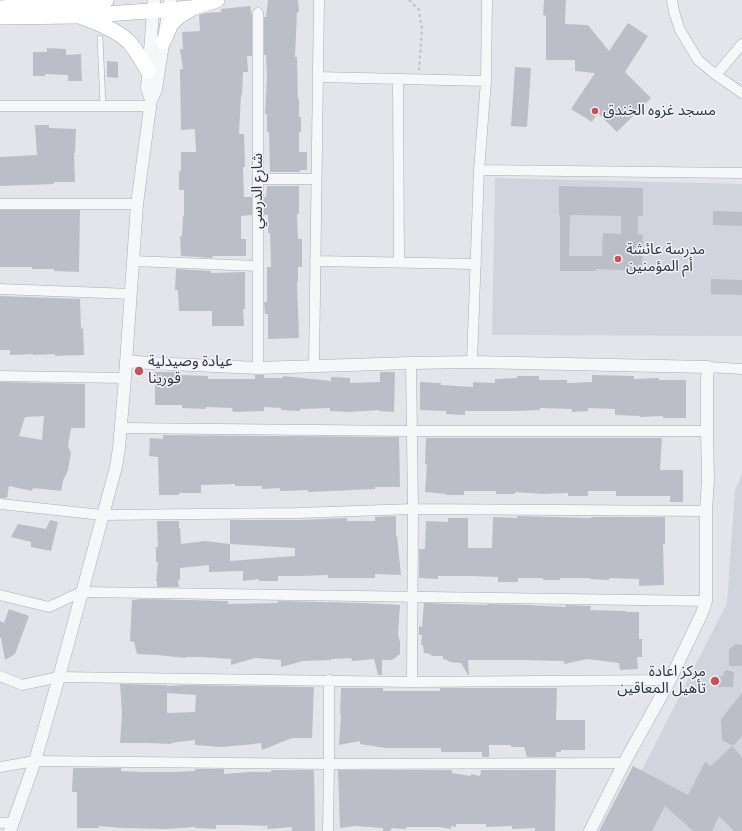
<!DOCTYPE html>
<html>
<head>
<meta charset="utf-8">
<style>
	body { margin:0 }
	canvas { display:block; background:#e3e5ea }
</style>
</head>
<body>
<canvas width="742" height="831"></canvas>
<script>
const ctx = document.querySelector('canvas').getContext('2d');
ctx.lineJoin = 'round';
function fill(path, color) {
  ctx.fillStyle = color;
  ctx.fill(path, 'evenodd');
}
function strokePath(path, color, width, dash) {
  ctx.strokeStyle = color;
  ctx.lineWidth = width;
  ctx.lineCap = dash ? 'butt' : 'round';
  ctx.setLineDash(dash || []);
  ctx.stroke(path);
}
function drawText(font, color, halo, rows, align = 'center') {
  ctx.font = font + ' "Titillium Web","Noto Sans Arabic",sans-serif';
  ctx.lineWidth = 3;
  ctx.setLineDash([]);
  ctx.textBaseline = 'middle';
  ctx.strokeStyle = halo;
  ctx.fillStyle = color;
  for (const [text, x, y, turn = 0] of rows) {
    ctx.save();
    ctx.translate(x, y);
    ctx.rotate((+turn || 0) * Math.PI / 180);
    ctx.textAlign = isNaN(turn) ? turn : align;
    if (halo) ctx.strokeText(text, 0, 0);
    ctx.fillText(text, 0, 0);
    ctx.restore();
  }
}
const built = new Path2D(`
	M495,178L742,184V336L492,335Z
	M742,474V831H609L647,760L727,603L735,490Z`);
const building = new Path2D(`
	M268,0H298L299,12H297L295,57H297L298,99H299V117H301V132H299V152H307V170H300V172H270L269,132H267V114H265L267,76L266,55H264V17H266Z
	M544,0H566L565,24L588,25L609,51L628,23L648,36L625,72L651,98L617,132L598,113L592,122L571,109L595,73L575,71V60H546V16L543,15Z
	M250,6L252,16V56H247L248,72H243L242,95H241L239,134H244L245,167H243L244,197H252V215L241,216V239H246V256H213L212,258L181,256L180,236H182L183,216H184V190H179V171H181V152H196L195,129L181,130L180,69H183L180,49H183L182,32L200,31L199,15L206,13L221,12V9Z
	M47,48L66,49V55L81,54L82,81H68V75L45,74V76H33V52H47Z
	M107,61L118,62V78L107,77Z
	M515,67L531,68L527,127L511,126Z
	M35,125H49V128L76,129L75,153H74L75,182H54V184L0,186V157L37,155Z
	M267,186H299V214H297L298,239H302V267H298V282H297L299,338L268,339V314H265L264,302H267V267H271L270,233H268V215H264V197H266Z
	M559,186L643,188V216H638V234L643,235L642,271L596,269V271H560V215H559ZM570,215L621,216V234L603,233L602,256H569Z
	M0,210H80L79,272L54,271V269H32V267H0Z
	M713,211L742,212V226L713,225Z
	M176,269L211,271V273L245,272V309H243L244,326H212V311H179L178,290H175Z
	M711,279L742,280V295L711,294Z
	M0,296L80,299L81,329L83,328L84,355L55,356V354L33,355V354L10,355V350H0Z
	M155,372H180V375L208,376V379H255V375H264V378H283V376L331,381V377L350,378V383L380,382V372H395L394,412L379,411V410L349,412L330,411V408L300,409V411L281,410V408L264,407V411L233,412L232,408L206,407V409L182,408V405H155Z
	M592,375L634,376V379L659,378V380H686V418H663V416L640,417V416L615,415V409L588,408V411L572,412V409L540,408V410L515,411H465V415L446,414V411L420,410V382L441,383V385L473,387V382L495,383V379L517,378V376H539V380H567V383L592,382Z
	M0,382L85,384V428H71L68,446L71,453L68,470L63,481L61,491L33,488L32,491L9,486L7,498H0ZM44,416L42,440L19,436L25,417Z
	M163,435L399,437L400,487H375V489L308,492V490L280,491V488L262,489V486H235V484L201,485V493H179V495H159L158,457L149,456L150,438L163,439Z
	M426,438H662L660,470H683V502H670V496H616V491H588V496H568V493L543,494L515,492V494H496V491H464V495H446V494L425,492L427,464H425Z
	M396,516V536H397L401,575L375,574V578H328V575L301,576H278V581H259V579L243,581V571L209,572V565L180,568V580H178L179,587H157V581H156L158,562H156V547H158L157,521H179V528H180L181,544L205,541L230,544V520H298L347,518V521H375V517ZM230,544L295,548V556L230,561Z
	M517,516L591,518V517H665V544H663L664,585L639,586V579L609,578V580L590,579V578H560V580H543V578H518V582H498V577L472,576H438V579L419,578V549H425L426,521L448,522V518H468V548H492L493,517L517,518Z
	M50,520L58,522L51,551L31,547V542L11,537L18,524L46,529Z
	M141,599L228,601V604L278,603V601L364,603L400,605L398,635L400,642V654L392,660H382V675H378L374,659L352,661L351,658L331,659V660L303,661L281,667V660L255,658L231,665V659L200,657H186V658L157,655L137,654L134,642L130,641L132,600Z
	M424,603L487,605V604L527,605L566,607V605L591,606L590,610L626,611V612H639V639H642V657H637L638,669L620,670L619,663L587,659L564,664V661L524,660H468L469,675H468L461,663L450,662L447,660L443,659V656H432L430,654L424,653L423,645H421L422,635H419V626L422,627Z
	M9,609L29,616L15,654L5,660L1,638L0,637V621L4,623Z
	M736,644L742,645V666H729V649Z
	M725,670L734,672L733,687H715V677L723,676Z
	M120,684L162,685H167V686L184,685L314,687L312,738H292L262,750L261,743L245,745L221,747L195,745V740L171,743V744L147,743H120L122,713ZM167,693L196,695L195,712L167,713Z
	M341,688H383V691H440V688H557L556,720H585V750H561V752H556V757H527L524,747H511V745H489V757H482V752H441V748H386L360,744V741L339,745L341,715H340Z
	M742,693V736L733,746L722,740L721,719Z
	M732,746L742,757V831H734L719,816L712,831H693L665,806L652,831H599L633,766L688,795L705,762L711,766Z
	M73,768H121V771L141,772H173L195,771V769H224V774L249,772H271V770H314L315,831H292V827L267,829L268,826L242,825H216V829L195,828V827L165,829L122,828L98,826L99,828H77V792H72Z
	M338,770H452V773L471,776V774L480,776L481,770H556L555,831H535V828L512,829V826L486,827V824H456V827L451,826V829L439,827H406V829L392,828L390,831H383V828L355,826L340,828Z`);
const path = new Path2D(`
	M409,0L419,10L422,30L419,70`);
const service = new Path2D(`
	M100,38L103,106`);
const minor = new Path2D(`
	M672,0L674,12L680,30L698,60L716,75L742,93
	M258,13V368
	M716,75L742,44
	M318,77L486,81
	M398,79L399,262
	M0,106H151
	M479,170L742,173
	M258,179H316
	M0,204H137
	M133,261L258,266
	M315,261L476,264
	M0,289L131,294
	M472,362L479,170L486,81L487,0
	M411,363L413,509L412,682
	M314,366L319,0
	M708,367L742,369
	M0,376L125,378
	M121,428L412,431H707
	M0,504L102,515L298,513L413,509L706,511
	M0,595L49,607L81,592L706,601
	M0,676L22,685L59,677L412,682L670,680
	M0,767L35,761L329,764L624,763
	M0,823L13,822
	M328,831L329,764V680`);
const tertiary = new Path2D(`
	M151,100L147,88L154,0
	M126,361L149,363L258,368L411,363L472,362L708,367L707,381V431L708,479L706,511V601L702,613L670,680L624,763L590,831
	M10,831L35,761L59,677L116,467L119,448L125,378L127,348L137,204L151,100L156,90L158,76L170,0`);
const primary = new Path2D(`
	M0,8L106,0
	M0,17L77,16L192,8L217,0
	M82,17C98,23 117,30 129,42C137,51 142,61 148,71
	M163,42L171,24L179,16L191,9`);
const markers = [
	[595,111,4,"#c75157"],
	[618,259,4,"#c75157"],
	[139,371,5,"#c75157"],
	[715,681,5,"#c75157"]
];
const poiNames = [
	["مسجد غزوه الخندق",603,111],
	["مدرسة عائشة",626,250],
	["أم المؤمنين",626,267],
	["عيادة وصيدلية",148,362],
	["قورينا",148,379],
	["مركز اعادة",706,672,"right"],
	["تأهيل المعاقين",706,689,"right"]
];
const streetNames = [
	["شارع الدرسي",258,191,-90]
];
fill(built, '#d1d4dc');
fill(building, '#bbbec7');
strokePath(service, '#a8acb4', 6);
strokePath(minor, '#a8acb4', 11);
strokePath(tertiary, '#a8acb4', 13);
strokePath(primary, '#a3a9b5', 16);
strokePath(path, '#bdc0c6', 2, [3, 3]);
strokePath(service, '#f6f7f9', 5);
strokePath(minor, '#f6f7f9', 10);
strokePath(tertiary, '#f6f7f9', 12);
strokePath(primary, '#fff', 15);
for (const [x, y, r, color] of markers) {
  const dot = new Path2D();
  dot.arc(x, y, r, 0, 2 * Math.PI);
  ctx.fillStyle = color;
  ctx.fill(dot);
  strokePath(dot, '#f3f4f8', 1.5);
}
drawText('15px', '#2c3242', '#f3f4f8', poiNames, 'left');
drawText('15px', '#2c3242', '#f3f4f8', streetNames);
</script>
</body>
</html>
